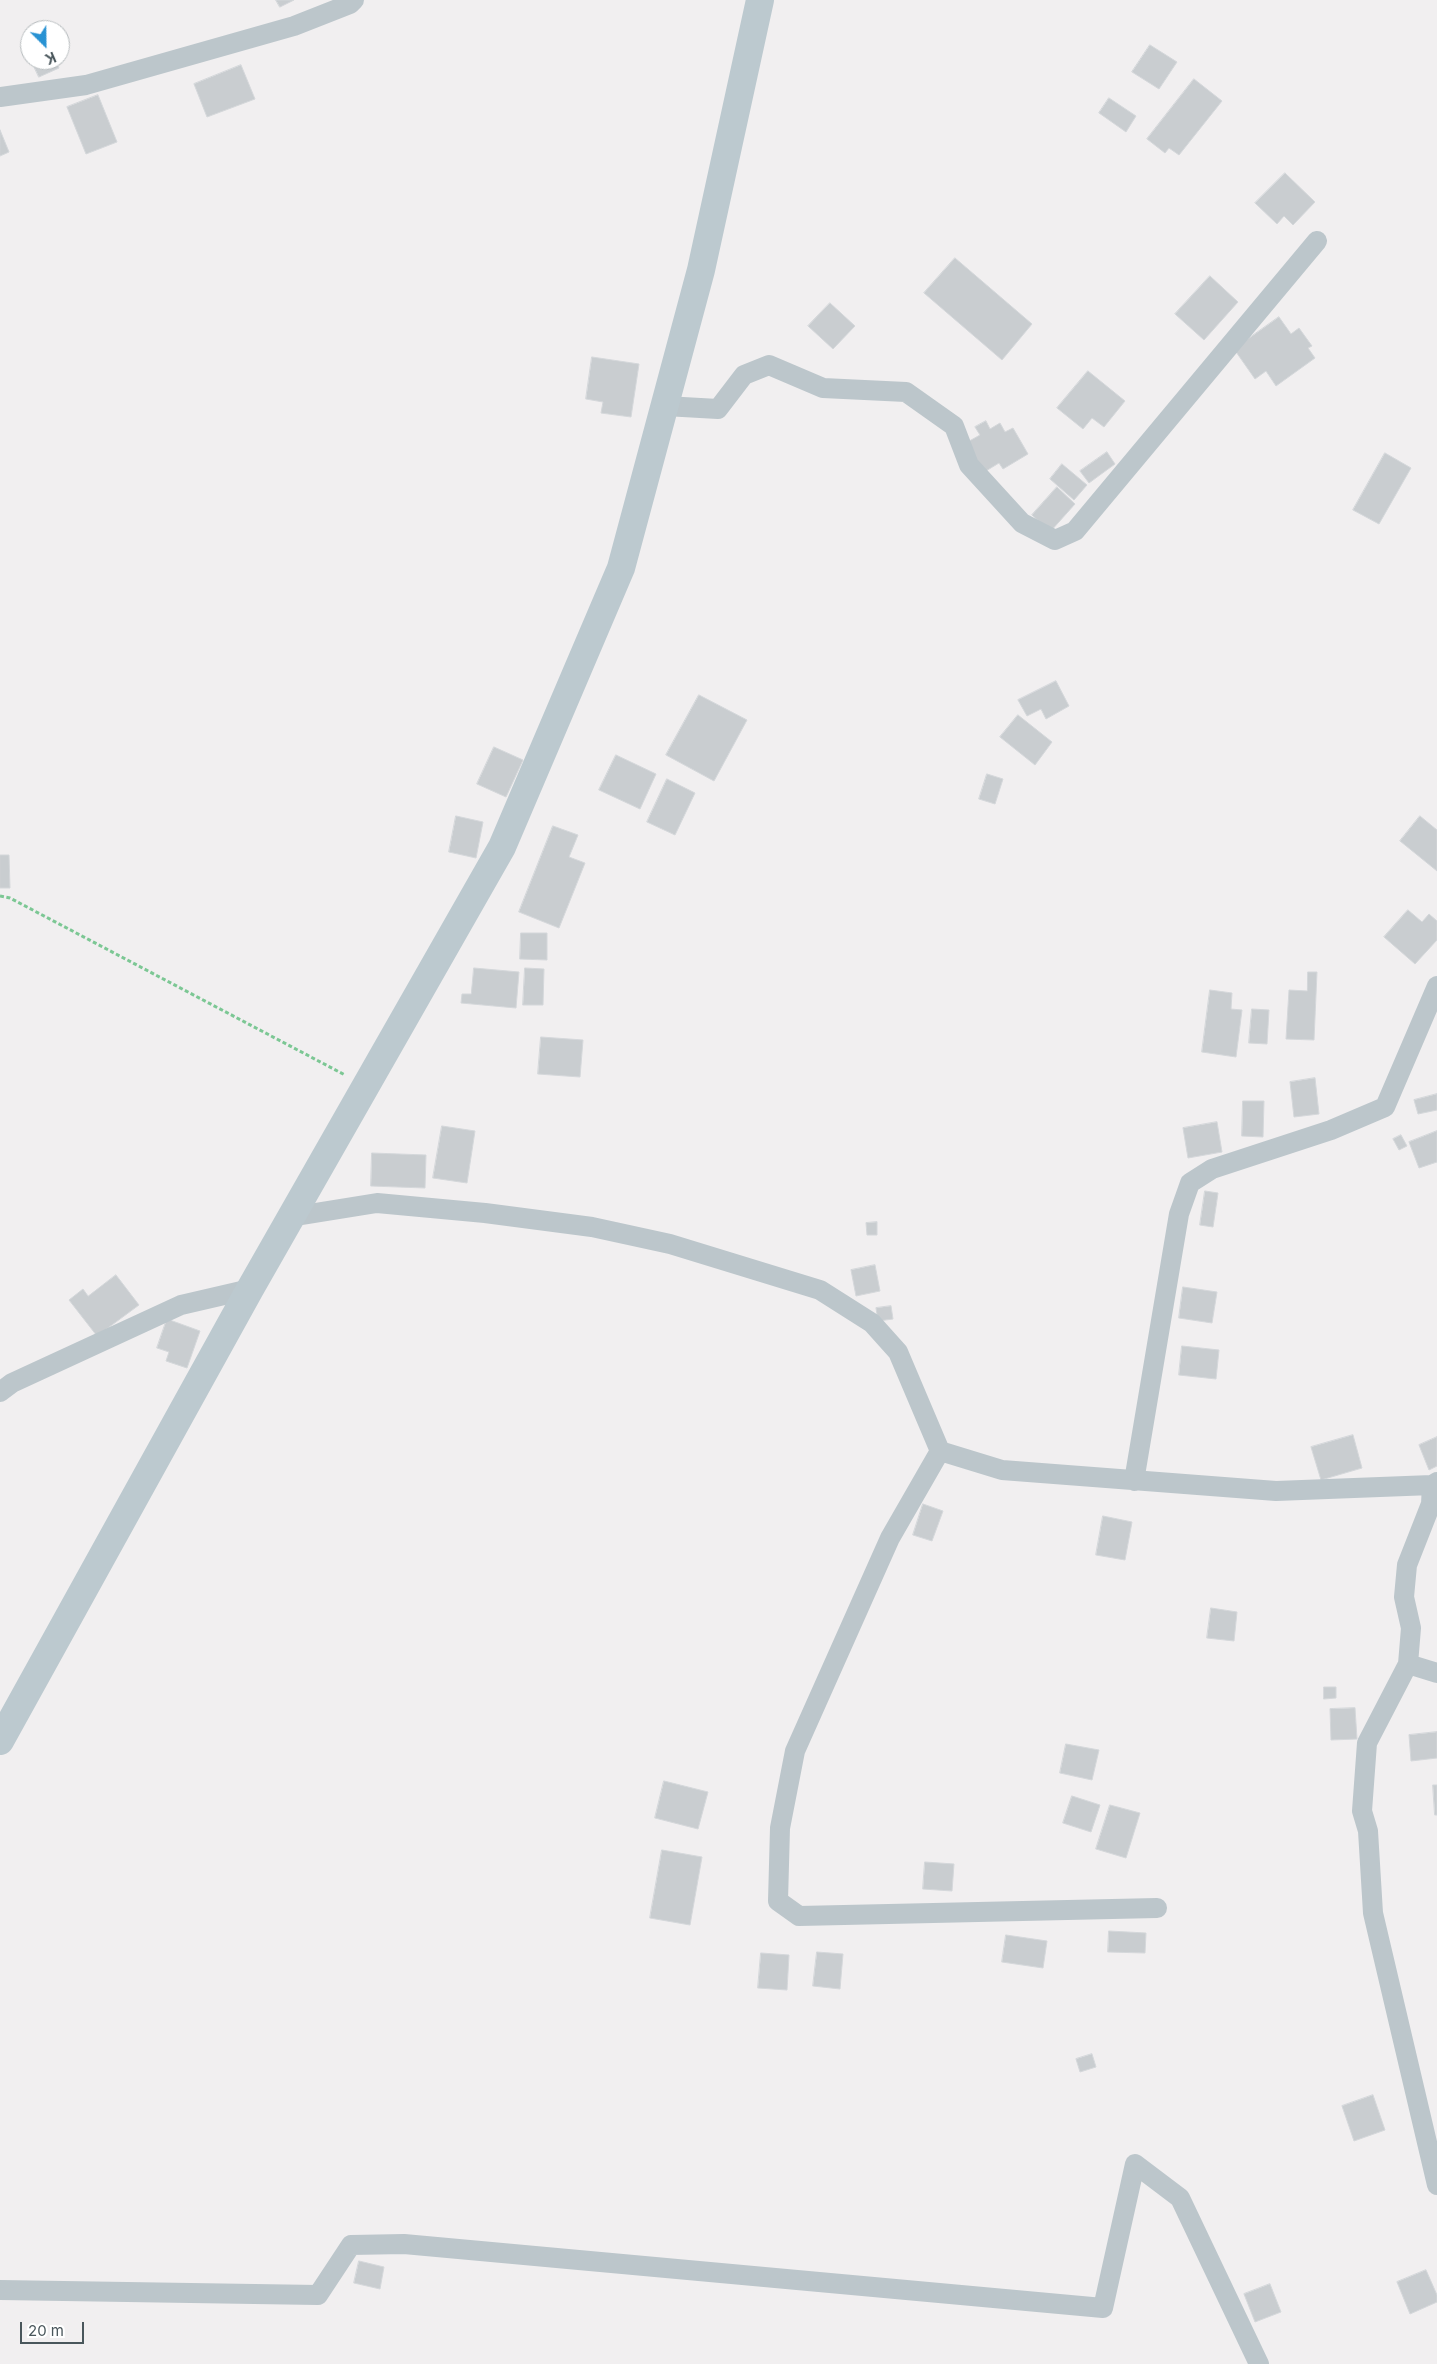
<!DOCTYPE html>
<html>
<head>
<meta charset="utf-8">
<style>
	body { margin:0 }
	#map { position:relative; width:1437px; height:2364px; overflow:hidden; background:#f1eff0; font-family:Inter,sans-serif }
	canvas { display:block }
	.north { position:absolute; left:20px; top:20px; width:50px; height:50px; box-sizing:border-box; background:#fff; border:1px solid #b6bbbd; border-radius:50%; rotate:157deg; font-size:14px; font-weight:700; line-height:20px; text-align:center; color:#49565b }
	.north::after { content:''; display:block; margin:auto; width:18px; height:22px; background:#2892d3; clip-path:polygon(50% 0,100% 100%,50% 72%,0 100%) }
	.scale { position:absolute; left:20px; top:2322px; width:64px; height:22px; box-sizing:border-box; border:2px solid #49565b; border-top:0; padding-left:6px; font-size:15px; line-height:18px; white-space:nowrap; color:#49565b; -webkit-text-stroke:4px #fff; paint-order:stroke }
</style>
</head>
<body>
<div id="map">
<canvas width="1437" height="2364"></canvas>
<div class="north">K</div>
<div class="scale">20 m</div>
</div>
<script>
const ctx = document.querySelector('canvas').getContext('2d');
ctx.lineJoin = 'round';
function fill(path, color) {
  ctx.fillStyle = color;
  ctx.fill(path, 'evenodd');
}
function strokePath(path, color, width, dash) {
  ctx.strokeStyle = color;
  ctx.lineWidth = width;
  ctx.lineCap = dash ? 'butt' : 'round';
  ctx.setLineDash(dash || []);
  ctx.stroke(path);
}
const building = new Path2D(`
	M276,0H294L280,7Z
	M1150,45L1177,62L1159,89L1132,72Z
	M31,60H55L59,68L39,77Z
	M241,65L255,99L207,117L194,84Z
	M1194,79L1222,101L1179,155L1169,148L1165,153L1147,139Z
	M98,95L117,142L86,154L67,107Z
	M1109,98L1136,116L1126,132L1099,113Z
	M0,130L9,152L0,156Z
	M1285,173L1315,202L1293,225L1284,216L1277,224L1255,203Z
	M955,258L1032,324L1002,360L924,293Z
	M1210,276L1238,302L1204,340L1175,314Z
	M830,303L855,326L833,349L808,326Z
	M1279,317L1291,334L1299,328L1312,346L1308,348L1315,358L1276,386L1266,371L1255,379L1234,349Z
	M592,357L639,364L631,417L601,413L603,402L586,399Z
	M1088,371L1125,401L1104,427L1092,418L1083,429L1057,408Z
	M986,421L990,429L1000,423L1005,432L1013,428L1028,454L1003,469L999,463L981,474L964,444L980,435L975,427Z
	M1107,452L1115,464L1089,483L1080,471Z
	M1385,453L1411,468L1379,524L1353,510Z
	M1062,464L1087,485L1074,500L1050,479Z
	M1057,487L1075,504L1050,532L1032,515Z
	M1056,681L1069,706L1046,719L1041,709L1027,716L1018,700Z
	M699,695L747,720L714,781L666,755Z
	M1018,715L1052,742L1035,765L1000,737Z
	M494,747L523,760L506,797L477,784Z
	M616,755L656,774L640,809L599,790Z
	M987,774L1003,779L995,804L979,799Z
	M667,779L695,793L675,835L647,822Z
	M456,816L483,822L476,858L449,852Z
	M1420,816L1437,830V871L1400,841Z
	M553,826L578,835L569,857L585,863L559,928L519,912Z
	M0,855H9L10,888H0Z
	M1408,910L1422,922L1429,914L1437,921V940L1415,964L1384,937Z
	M521,933H547V960L520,959Z
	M474,968L519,972L516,1008L461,1003L462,994H471Z
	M525,968L544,969L543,1005H523Z
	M1308,972H1317L1314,1040L1286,1039L1289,990L1307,991Z
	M1210,990L1232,993L1231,1009L1242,1010L1236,1057L1202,1052Z
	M1252,1009L1269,1010L1267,1044L1249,1043Z
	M541,1037L583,1040L580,1077L538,1074Z
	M1315,1078L1319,1114L1294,1117L1290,1082Z
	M1437,1094V1110L1418,1114L1414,1100Z
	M1243,1101H1264L1263,1137L1242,1136Z
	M1217,1122L1222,1152L1188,1158L1183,1128Z
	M442,1126L475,1131L467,1183L433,1178Z
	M1437,1131V1162L1419,1168L1409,1142Z
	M1401,1135L1407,1146L1399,1150L1393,1139Z
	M372,1153L426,1155L425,1188L371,1186Z
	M1205,1191L1218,1193L1213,1227L1200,1225Z
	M877,1222V1235H867L866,1223Z
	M875,1265L880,1291L856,1296L851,1270Z
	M116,1275L139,1305L97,1336L69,1300L83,1289L88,1296Z
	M1183,1287L1217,1292L1212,1323L1179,1318Z
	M891,1306L893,1319L878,1321L876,1308Z
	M167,1319L200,1331L187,1368L166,1361L169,1352L157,1348Z
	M1182,1346L1219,1350L1216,1379L1179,1375Z
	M1353,1435L1362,1468L1321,1480L1311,1447Z
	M1437,1437V1466L1429,1470L1419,1445Z
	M923,1504L943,1511L932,1541L913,1535Z
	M1103,1516L1132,1522L1125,1560L1096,1555Z
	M1211,1608L1237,1612L1234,1641L1207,1638Z
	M1324,1687H1336V1698L1324,1699Z
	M1355,1708L1357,1739L1331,1740L1330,1709Z
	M1437,1732V1758L1411,1761L1409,1735Z
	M1066,1744L1099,1750L1092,1780L1060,1773Z
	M664,1781L708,1792L698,1829L655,1818Z
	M1433,1785H1437V1815H1435Z
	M1072,1796L1100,1805L1091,1832L1063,1823Z
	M1110,1805L1140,1813L1126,1858L1096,1849Z
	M662,1850L702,1857L690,1925L650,1918Z
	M925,1862L954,1864L952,1891L923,1889Z
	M1109,1931L1146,1933L1145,1953L1108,1952Z
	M1006,1935L1047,1941L1043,1968L1002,1962Z
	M817,1952L843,1954L840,1989L813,1986Z
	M761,1953L789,1955L787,1990L758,1988Z
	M1092,2054L1096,2067L1080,2072L1076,2059Z
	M1373,2095L1385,2130L1354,2141L1342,2106Z
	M359,2261L384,2267L380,2289L354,2283Z
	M1426,2270L1437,2295V2302L1410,2314L1397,2282Z
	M1270,2284L1281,2312L1255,2322L1244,2294Z`);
const path = new Path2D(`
	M0,896L10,898L345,1075`);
const street = new Path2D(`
	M0,97L86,85L294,26L350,4L354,0
	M665,406L718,409L744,375L769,365L823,388L906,392L954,426L969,465L1022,523L1055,540L1075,531L1317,241
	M290,1217L377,1203L485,1213L592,1227L670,1244L820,1290L872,1323L898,1352L940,1451
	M0,1392L12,1383L181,1305L250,1289
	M940,1451L890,1538L795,1751L780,1828L778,1901L799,1916L1157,1908
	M940,1451L1002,1470L1276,1491L1432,1485L1437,1482
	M1134,1481L1179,1214L1190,1183L1212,1169L1331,1130L1385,1107L1437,986
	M1432,1485L1431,1504L1407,1565L1404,1597L1411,1628L1408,1664L1367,1743L1362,1811L1368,1831L1373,1913L1437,2185
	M1408,1664L1437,1673
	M0,2290L318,2295L351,2245L404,2244L1103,2308L1135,2164L1180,2198L1259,2364`);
const secondary = new Path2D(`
	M0,1741L250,1289L502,847L621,568L701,270L760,0`);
fill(building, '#c9cdd0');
strokePath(building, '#d4d7da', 1);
strokePath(path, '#7cc794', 3, [4, 2.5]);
strokePath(street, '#bcc6cb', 20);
strokePath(secondary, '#bcc9cf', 28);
</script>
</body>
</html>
